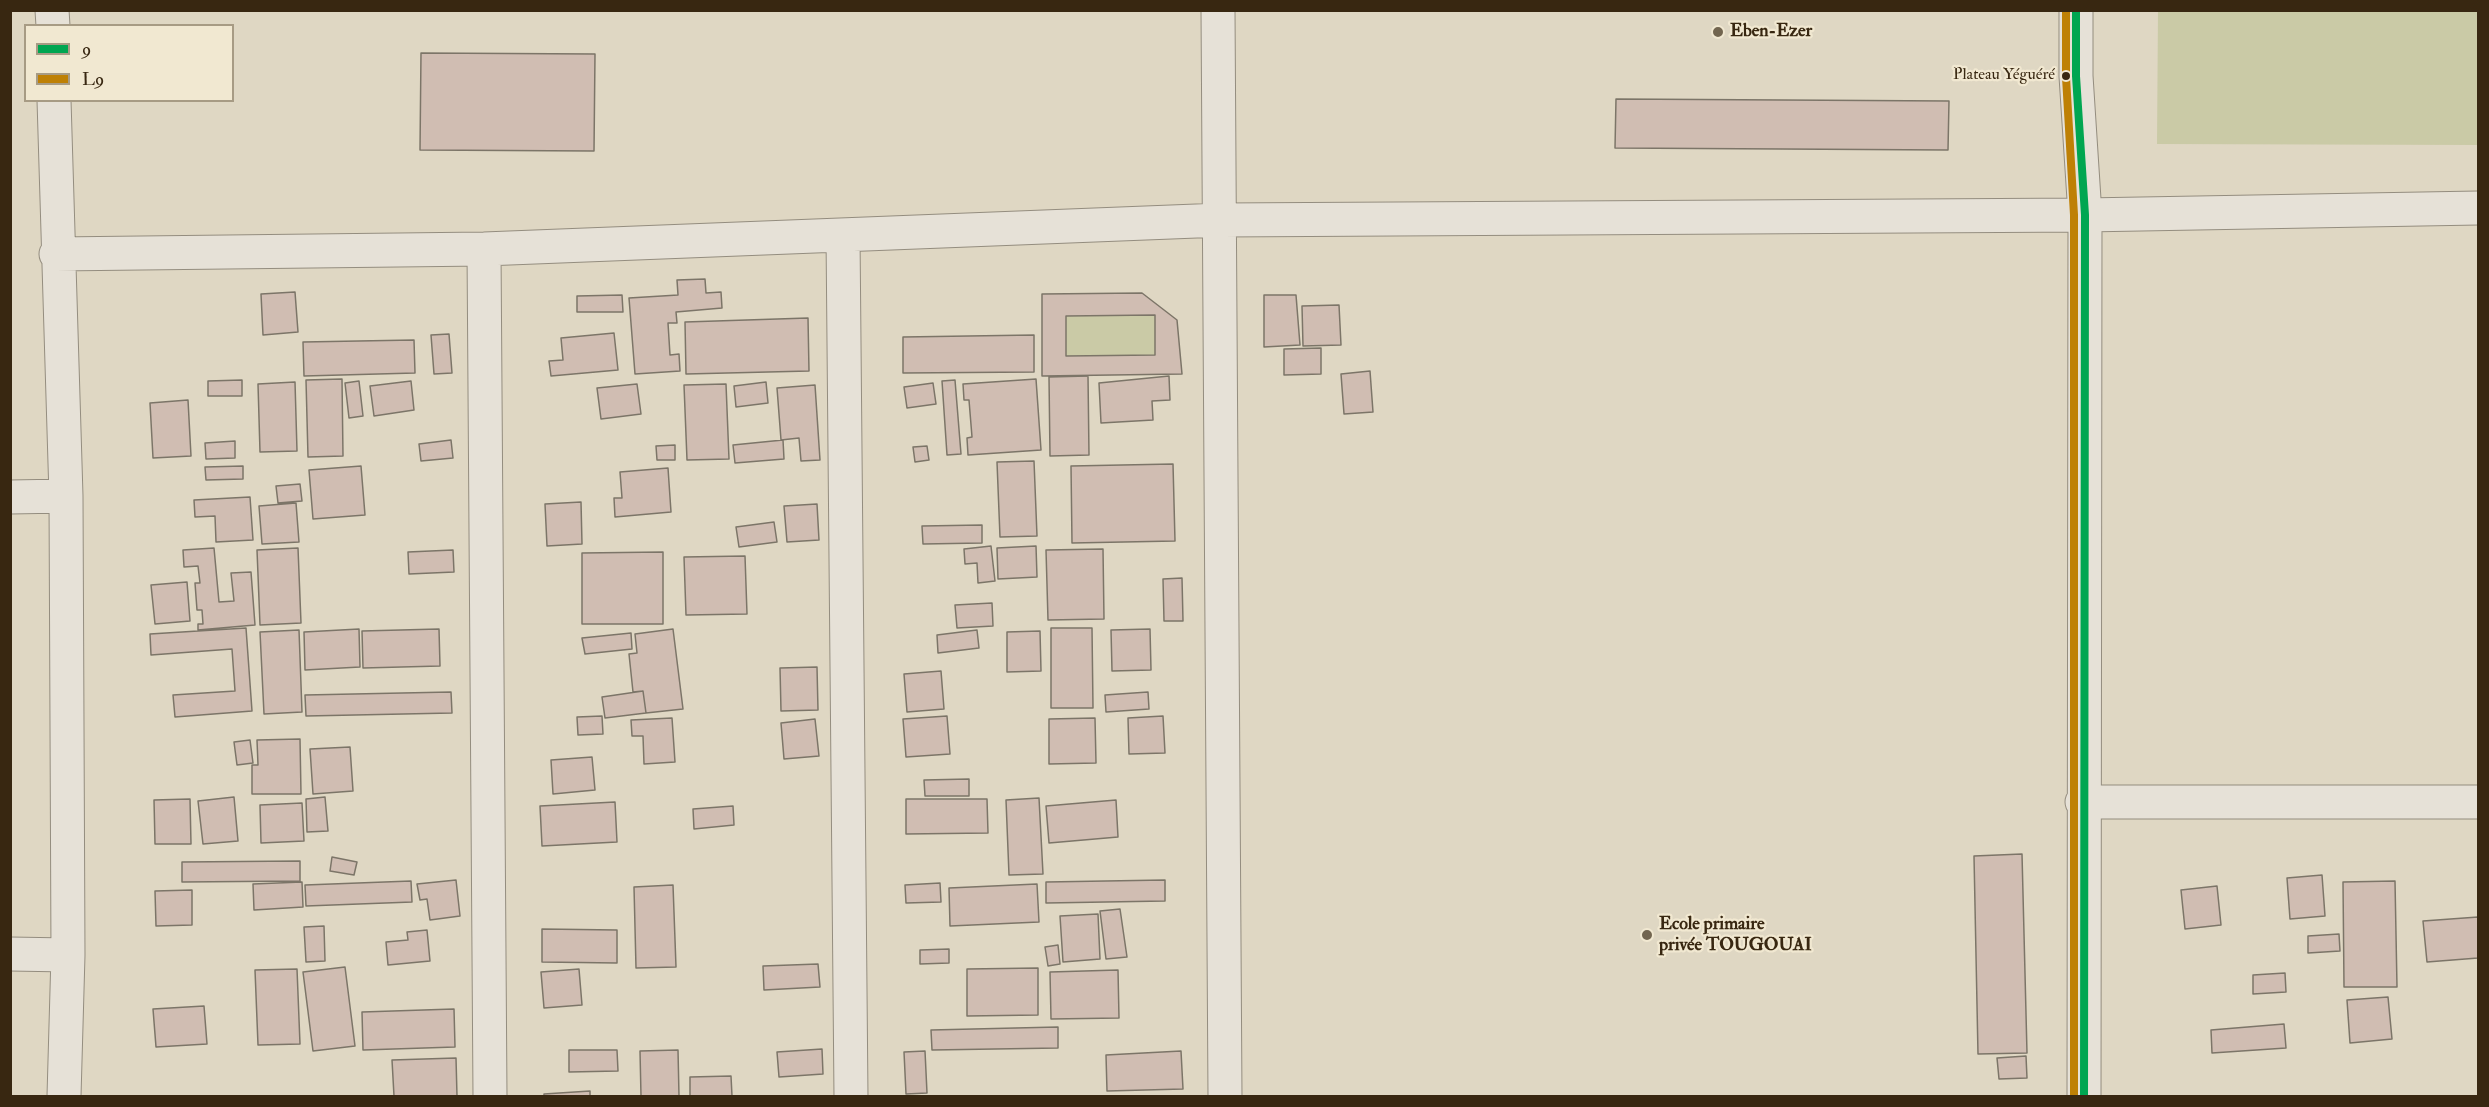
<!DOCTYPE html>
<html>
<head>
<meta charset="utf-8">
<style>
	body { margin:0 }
	#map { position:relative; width:2489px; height:1107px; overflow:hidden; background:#dfd7c3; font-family:"IM FELL Double Pica",serif }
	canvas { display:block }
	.frame { position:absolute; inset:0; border:12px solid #382711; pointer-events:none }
	.legend { position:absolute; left:24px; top:24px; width:210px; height:78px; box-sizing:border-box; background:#f1e8d1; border:2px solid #a79b84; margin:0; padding:8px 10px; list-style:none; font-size:18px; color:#382711 }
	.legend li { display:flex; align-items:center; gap:12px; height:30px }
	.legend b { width:30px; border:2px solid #a79b84 }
</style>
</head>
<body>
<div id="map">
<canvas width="2489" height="1107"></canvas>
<div class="frame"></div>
<ul class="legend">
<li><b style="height:8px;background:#00a651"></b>9</li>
<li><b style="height:8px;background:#be8005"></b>L9</li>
</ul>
</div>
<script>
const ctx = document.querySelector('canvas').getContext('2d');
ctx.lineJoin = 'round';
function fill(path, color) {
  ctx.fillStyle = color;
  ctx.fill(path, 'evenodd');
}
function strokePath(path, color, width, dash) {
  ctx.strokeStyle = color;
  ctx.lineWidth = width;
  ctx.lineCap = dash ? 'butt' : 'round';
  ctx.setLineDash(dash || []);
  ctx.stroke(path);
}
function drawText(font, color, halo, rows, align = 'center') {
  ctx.font = font + ' "IM FELL Double Pica",serif';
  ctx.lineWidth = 4.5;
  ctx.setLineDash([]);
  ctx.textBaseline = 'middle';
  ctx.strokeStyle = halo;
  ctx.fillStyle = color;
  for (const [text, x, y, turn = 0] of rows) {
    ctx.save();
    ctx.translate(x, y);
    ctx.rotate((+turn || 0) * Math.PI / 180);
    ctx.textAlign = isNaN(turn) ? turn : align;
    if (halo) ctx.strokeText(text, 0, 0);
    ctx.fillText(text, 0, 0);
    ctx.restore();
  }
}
const green = new Path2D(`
	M2158,11H2478V145L2157,144Z
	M1155,315V355L1066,356V316Z`);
const building = new Path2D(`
	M421,53L595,54L594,151L420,150Z
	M1616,99L1949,101L1948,150L1615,148Z
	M705,279L706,293L721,292L722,308L676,312L677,323H668L670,355L679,354L680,371L635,374L629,298L678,295L677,280Z
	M295,292L298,332L263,335L261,294Z
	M1142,293L1177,320L1182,374L1042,376V294ZM1155,315V355L1066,356V316Z
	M622,295L623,312H577V296Z
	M1264,295H1296L1300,345L1264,347Z
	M1339,305L1341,345L1303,346L1302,306Z
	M808,318L809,371L686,374L685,322Z
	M614,333L618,370L551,376L549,361L563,360L561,338Z
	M449,334L452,373L434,374L431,335Z
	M1034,335V372L903,373V337Z
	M414,340L415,373L304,376L303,342Z
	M1321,348V374L1284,375V349Z
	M1370,371L1373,412L1344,414L1341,374Z
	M1088,376L1089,455L1050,456L1049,377Z
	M1169,376L1170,400L1152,401L1153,420L1101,423L1099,383Z
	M342,379L343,456L308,457L306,380Z
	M1036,379L1041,450L968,455L967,438L972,437L969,400H964L963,384Z
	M242,380V396H208V381Z
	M955,380L961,454L947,455L942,381Z
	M359,381L363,416L349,418L345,383Z
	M411,381L414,410L374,416L370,386Z
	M295,382L297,451L260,452L258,384Z
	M766,382L768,403L736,407L734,386Z
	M933,383L936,404L907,408L904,387Z
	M637,384L641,414L601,419L597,388Z
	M726,384L729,459L687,460L684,385Z
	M815,385L820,460L801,461L799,438L781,440L777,388Z
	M188,400L191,456L153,458L150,403Z
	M451,440L453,458L421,461L419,444Z
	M783,440L784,459L735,463L733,445Z
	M235,441V458L206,459L205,443Z
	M675,445V460H657L656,446Z
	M927,446L929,460L915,462L913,447Z
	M1034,461L1037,536L1000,537L997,462Z
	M1173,464L1175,541L1072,543L1071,466Z
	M243,466V479L206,480L205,467Z
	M361,466L365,515L313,519L309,470Z
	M668,468L671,512L615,517L614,498H622L620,472Z
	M300,484L302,501L278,503L276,486Z
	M250,497L253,540L216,542L215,516L195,517L194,500Z
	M581,502L582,544L547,546L545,504Z
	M296,503L299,542L262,544L259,506Z
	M817,504L819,540L787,542L784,506Z
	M774,522L777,542L739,547L736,527Z
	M982,525V543L923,544L922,526Z
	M991,546L995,581L978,583L977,563L965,564L964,549Z
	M1036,546L1037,577L998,579L997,548Z
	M214,548L219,602L234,601L231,573L251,572L255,625L198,630V624H203L202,610H197L195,583H200L198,566L184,567L183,550Z
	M298,548L301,623L260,625L257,550Z
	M1103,549L1104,619L1048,620L1046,550Z
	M453,550L454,572L409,574L408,552Z
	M663,552V624H582V553Z
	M745,556L747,614L686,615L684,557Z
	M1182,578L1183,621H1164L1163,579Z
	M187,582L190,621L155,624L151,585Z
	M992,603L993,626L957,628L955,605Z
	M246,628L252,711L175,717L173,695L235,691L232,649L151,655L150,634Z
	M1051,628H1092L1093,708H1051Z
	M359,629L360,667L305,670L304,632Z
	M439,629L440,666L363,668L362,631Z
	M673,629L683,709L646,713L643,691L633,692L629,654L637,653L635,634Z
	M1150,629L1151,670L1112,671L1111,630Z
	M299,630L302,712L264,714L260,632Z
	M977,630L979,648L938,653L937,635Z
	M1040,631L1041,671L1007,672V632Z
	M631,633L632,649L585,654L582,638Z
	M817,667L818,710L781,711L780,668Z
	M941,671L944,709L907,712L904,674Z
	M643,691L646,713L605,718L602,697Z
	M451,692L452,713L306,716L305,695Z
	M1148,692L1149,709L1106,712L1105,695Z
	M602,716L603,734L578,735L577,717Z
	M947,716L950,754L906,757L903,719Z
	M1163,716L1165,753L1129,754L1128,718Z
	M672,718L675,762L644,764L643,736H632L631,720Z
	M1095,718L1096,763L1049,764V719Z
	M815,719L819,756L784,759L781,723Z
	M300,739L301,794H252V765H258L257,740Z
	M250,740L253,763L237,765L234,742Z
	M350,747L353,791L313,794L310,749Z
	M592,757L595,790L553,794L551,760Z
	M969,779V796H925L924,780Z
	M234,797L238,841L203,844L198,801Z
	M325,797L328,831L307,832L306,799Z
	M1039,798L1043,874L1009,875L1006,800Z
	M190,799L191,844H155L154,800Z
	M906,799H987L988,833L906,834Z
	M1116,800L1118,837L1049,843L1046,806Z
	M615,802L617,842L542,846L540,806Z
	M302,803L304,841L261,843L260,805Z
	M733,806L734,825L694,829L693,809Z
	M2022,854L2027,1053L1978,1054L1974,856Z
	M332,857L357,862L354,875L330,871Z
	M300,861V881L182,882V862Z
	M2322,875L2325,916L2290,919L2287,878Z
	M456,880L460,916L430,920L427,899L420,900L417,884Z
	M1165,880V901L1046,903V882Z
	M411,881L412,902L306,906L305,885Z
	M2395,881L2397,987H2344L2343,882Z
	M302,882L303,907L254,910L253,884Z
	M940,883L941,902L906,903L905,885Z
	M1037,884L1039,922L950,926L949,888Z
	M673,885L676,967L636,968L634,887Z
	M2217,886L2221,925L2185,929L2181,890Z
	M192,890V925L156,926L155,891Z
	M1120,909L1127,957L1106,959L1100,911Z
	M1098,914L1100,959L1063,962L1060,916Z
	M2478,917V958L2427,962L2423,921Z
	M324,926L325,961L306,962L304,927Z
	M542,929L617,930V963L542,962Z
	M427,930L430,961L388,965L386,942L408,940L407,932Z
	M2339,934L2340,951L2308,953V936Z
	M1058,945L1060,964L1048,966L1045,947Z
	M949,949V963L920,964V950Z
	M818,964L820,987L764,990L763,966Z
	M345,967L355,1046L313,1051L303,972Z
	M1038,968V1015L967,1016V969Z
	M297,969L300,1044L258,1045L255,970Z
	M579,969L582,1005L544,1008L541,972Z
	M1118,970L1119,1018L1051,1019L1050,972Z
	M2285,973L2286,992L2253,994V975Z
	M2388,997L2392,1039L2350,1043L2347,1000Z
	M204,1006L207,1044L156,1047L153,1009Z
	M454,1009L455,1047L363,1050L362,1012Z
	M2284,1024L2286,1048L2212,1053L2211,1030Z
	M1058,1027V1048L932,1050L931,1030Z
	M822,1049L823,1074L779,1077L777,1052Z
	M569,1050H617L618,1071L569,1072Z
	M678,1050L679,1096H641L640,1051Z
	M925,1051L927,1093L906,1094L904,1052Z
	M1181,1051L1183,1089L1107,1091L1106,1055Z
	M2026,1056L2027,1078L1999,1079L1997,1058Z
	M456,1058L457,1096H394L392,1060Z
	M731,1076L732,1096H690V1077Z
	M590,1091V1096H544V1094Z`);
const minor = new Path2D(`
	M52,10L53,26
	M1218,10L1225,1096
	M2076,10V76L2085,215L2084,1096
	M54,100L66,496L68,955L64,1096
	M843,235L851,1096
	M484,249L490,1096
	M56,254L484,249L1222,220L2085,215L2478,208
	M10,497L66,496
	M2082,802H2478
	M10,954L68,955`);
const bus1 = new Path2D(`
	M2076,10V76L2085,215L2084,1096`);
const bus2 = new Path2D(`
	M2066,10V77L2074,215V1096`);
const markers = [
	[1718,32,6,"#72654f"],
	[2066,76,5,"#382711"],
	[1647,935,6,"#72654f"]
];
const busNames = [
	["Plateau Yéguéré",2055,76]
];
const poiNames = [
	["Eben-Ezer",1730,32],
	["Ecole primaire",1659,925],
	["privée TOUGOUAI",1659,946]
];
fill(green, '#cacaa6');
fill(building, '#d0bdb2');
strokePath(building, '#7c7568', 1.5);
strokePath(minor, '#948d7f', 35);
strokePath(minor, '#e6e1d7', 33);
strokePath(bus1, '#00a651', 8);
strokePath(bus2, '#be8005', 8);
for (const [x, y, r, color] of markers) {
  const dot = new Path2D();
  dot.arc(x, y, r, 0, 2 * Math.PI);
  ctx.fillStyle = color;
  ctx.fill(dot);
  strokePath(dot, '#f1e8d1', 2);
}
drawText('16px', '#382711', '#f1e8d1', busNames, 'right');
drawText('bold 18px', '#382711', '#f1e8d1', poiNames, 'left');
</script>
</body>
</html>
